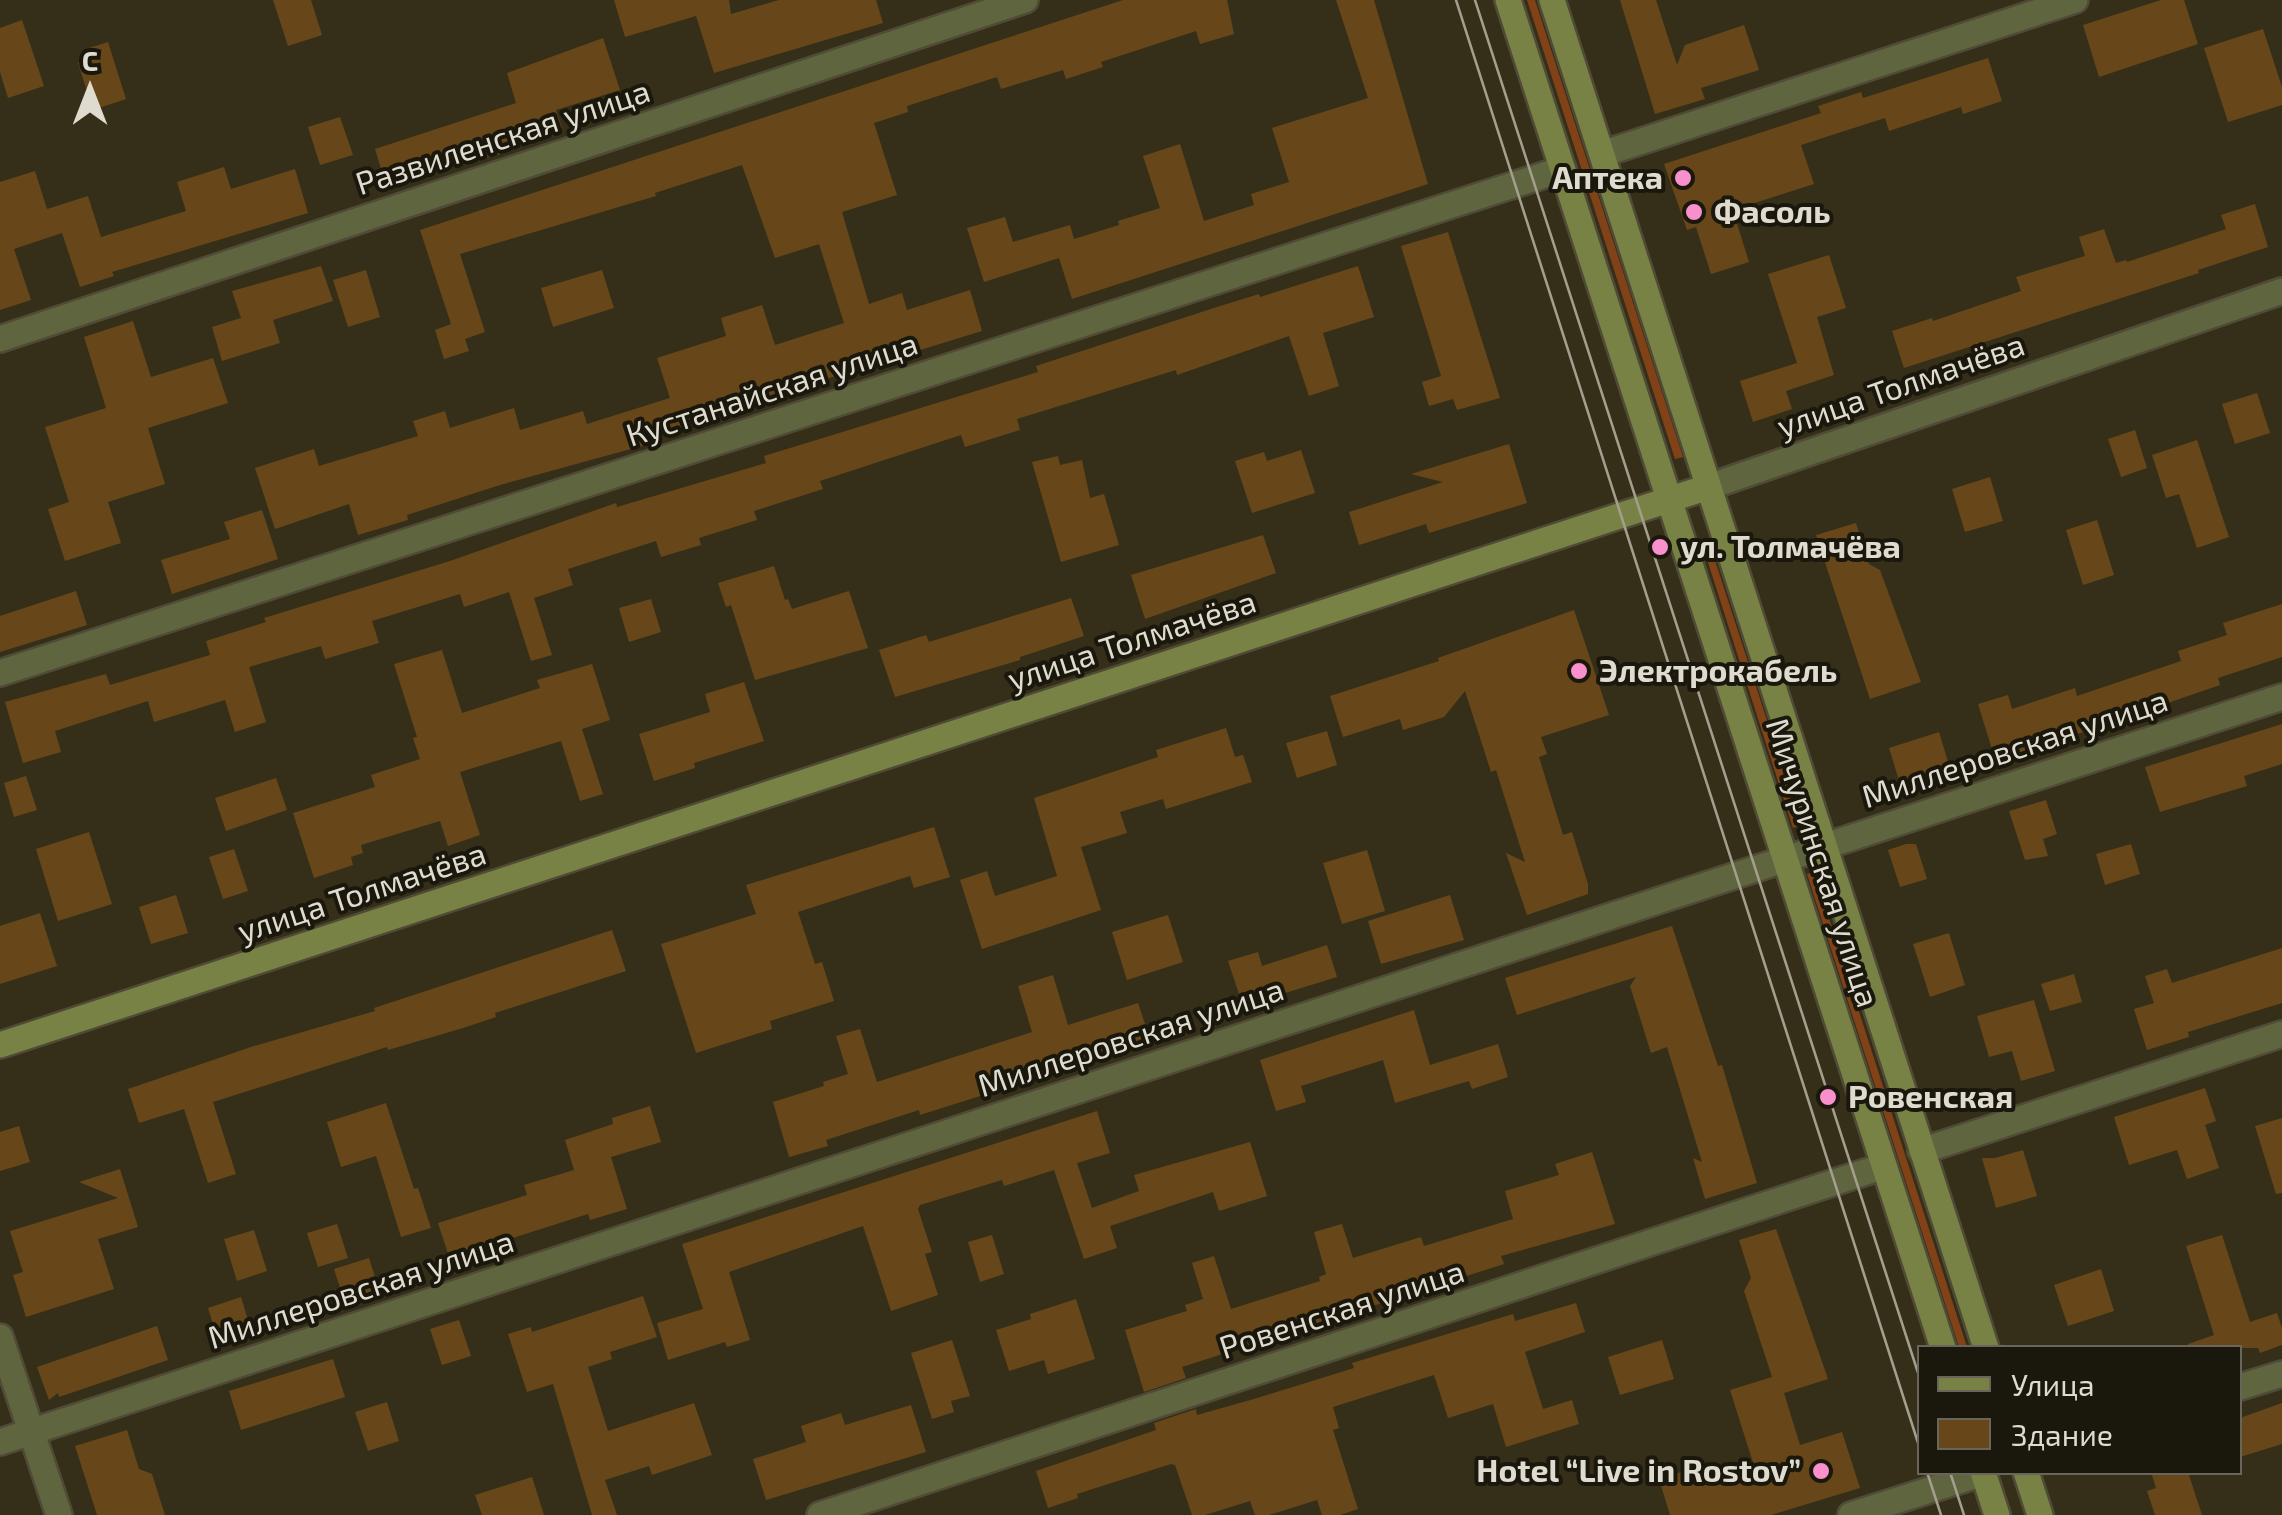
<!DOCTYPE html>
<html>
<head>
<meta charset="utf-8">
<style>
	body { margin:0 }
	#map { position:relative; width:2282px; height:1515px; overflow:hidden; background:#352f19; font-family:"Exo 2",sans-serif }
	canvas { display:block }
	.legend { position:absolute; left:1917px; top:1345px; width:325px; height:130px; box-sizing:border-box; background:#1a170d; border:2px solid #69655a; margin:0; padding:12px 18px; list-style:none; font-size:30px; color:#dfdbce }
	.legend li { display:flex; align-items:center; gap:20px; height:50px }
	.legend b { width:50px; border:2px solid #69655a }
	.north { position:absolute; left:40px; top:40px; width:100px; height:100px; -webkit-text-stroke:8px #1a170d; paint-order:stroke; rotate:0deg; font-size:28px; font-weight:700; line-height:40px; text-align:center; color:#dfdbce }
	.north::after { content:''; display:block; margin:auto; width:35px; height:45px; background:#dfdbce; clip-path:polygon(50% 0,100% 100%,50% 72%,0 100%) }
</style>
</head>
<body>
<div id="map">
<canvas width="2282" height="1515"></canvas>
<ul class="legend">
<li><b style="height:12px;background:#788245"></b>Улица</li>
<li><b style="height:28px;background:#674719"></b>Здание</li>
</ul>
<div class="north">С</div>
</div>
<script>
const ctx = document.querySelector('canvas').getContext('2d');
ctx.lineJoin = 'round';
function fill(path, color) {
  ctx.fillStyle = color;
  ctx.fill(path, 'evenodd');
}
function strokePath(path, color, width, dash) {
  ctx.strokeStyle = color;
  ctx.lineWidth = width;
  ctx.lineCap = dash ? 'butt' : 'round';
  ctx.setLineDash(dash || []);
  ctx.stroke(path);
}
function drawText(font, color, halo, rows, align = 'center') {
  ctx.font = font + ' "Exo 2",sans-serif';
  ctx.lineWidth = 8;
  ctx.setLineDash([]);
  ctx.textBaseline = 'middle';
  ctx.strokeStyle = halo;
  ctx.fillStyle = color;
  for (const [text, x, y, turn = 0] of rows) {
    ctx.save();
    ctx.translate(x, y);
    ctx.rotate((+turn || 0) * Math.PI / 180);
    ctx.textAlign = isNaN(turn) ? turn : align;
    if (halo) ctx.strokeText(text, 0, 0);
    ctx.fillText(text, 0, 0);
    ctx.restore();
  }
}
const green = new Path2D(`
	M1527,0H1535L1683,457L1675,459Z
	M1711,548L1801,825L1793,828L1704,550Z
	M1814,872L1967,1347H1959L1807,874Z`);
const building = new Path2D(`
	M273,0H311L322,35L288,46Z
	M614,0H729L731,14L779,0H876L883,23L714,73L696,16L625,37Z
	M1123,0H1227L1234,34L1200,44L1196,31L1101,62L1103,67L1066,79L1063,70L1001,89L997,77L907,106L908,112L874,123L897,195L842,212L869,304L902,293L907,310L970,290L982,331L790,390L727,415L655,437L656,442L500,485L407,515L408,520L358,535L349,504L275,529L255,468L314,449L319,466L418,436L413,421L445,411L450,428L514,408L520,430L583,411L587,424L670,398L657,358L726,336L721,318L762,305L775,345L844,323L819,244L775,258L742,165L655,193L656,196L460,254L485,332L465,339L469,351L444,359L435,330L451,324L420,230Z
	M1336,0H1374L1428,184L1072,299L1059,258L984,282L967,228L1005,217L1013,242L1070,225L1074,239L1119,225L1118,221L1160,208L1143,156L1180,144L1204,221L1254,205L1251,194L1289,182L1272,128L1368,98Z
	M1620,0H1656L1677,65L1685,45L1744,25L1759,70L1701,88L1705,99L1655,114Z
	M2161,0H2184L2198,44L2099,77L2083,25Z
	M22,20L44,86L8,98L0,72V28Z
	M2263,29L2282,87V105L2228,122L2204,48Z
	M603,38L620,90L556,110L562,128L498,147L500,154L463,165L462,161L386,185L375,149L516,103L507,73Z
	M108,42L126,99L93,110L78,63L89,59L86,49Z
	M1988,58L2002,101L1963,114L1961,107L1889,131L1885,118L1801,145L1814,184L1739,208L1740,212L1734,214L1749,262L1711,274L1696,227L1687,230L1664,164L1821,113L1818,106L1861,92L1863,98Z
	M340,117L353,155L320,165L308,127Z
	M224,167L231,189L295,169L308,213L112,272L114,276L80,287L62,233L14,249L31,300L0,310V182L35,171L47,209L88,196L101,237L186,211L177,182Z
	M2255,204L2268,247L2198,270L2199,273L1904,368L1892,331L1932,318L1933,321L2021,291L2016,277L2085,256L2079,237L2104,229L2116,263L2126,260L2127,262L2226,229L2221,215Z
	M1448,232L1500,398L1457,410L1453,399L1429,406L1422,382L1441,376L1401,246Z
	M1829,255L1846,308L1817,317L1834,375L1786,391L1792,409L1753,422L1740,381L1797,363L1768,274Z
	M321,266L333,301L273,320L280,343L222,361L212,327L241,318L232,291Z
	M1358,266L1374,317L1323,333L1339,386L1309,396L1289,336L1177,375L1176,370L1017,419L1020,430L965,447L961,435L820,481L823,489L754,511L757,520L699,538L701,545L661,557L656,541L568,569L573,585L534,598L552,655L531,661L509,592L464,607L460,594L372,621L379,643L325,659L321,646L249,667L266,722L235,732L225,700L154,722L148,701L55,731L61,752L23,763L5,702L106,674L110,685L210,655L206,641L266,622L264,618L450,561L616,503L617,507L766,463L764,456L1038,372L1036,366L1217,307L1259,294L1260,297Z
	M366,270L380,317L348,327L333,280Z
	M602,270L614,308L553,327L541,288Z
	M133,321L151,377L213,358L228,403L148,428L165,484L108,502L121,543L65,561L48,509L69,502L45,427L106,408L84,337Z
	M2257,393L2270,433L2235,444L2222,404Z
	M2135,430L2147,468L2121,477L2108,439Z
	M2197,440L2229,537L2197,548L2179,494L2166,498L2152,455Z
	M1509,444L1527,503L1429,533L1426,524L1359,545L1349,512L1443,482L1411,474Z
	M1301,450L1315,493L1252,513L1235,461L1264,452L1267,461Z
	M1058,456L1060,465L1082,460L1090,498L1104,494L1119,545L1061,562L1032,462Z
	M1990,477L2003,521L1965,532L1952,489Z
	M262,510L278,559L172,594L161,560L230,539L224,522Z
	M2097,520L2114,575L2083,585L2066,530Z
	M1856,523L1869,564L1880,570L1921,682L1870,699L1816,535Z
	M1263,535L1276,573L1145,619L1131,575Z
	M774,566L785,600L788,599L792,609L849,591L868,648L755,680L731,605L726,607L718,583Z
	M76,591L87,625L0,652V616Z
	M1071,598L1084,636L1020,657V660L895,697L879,650L926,635L929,642Z
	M651,599L661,632L629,642L619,608Z
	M2282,604V657L2218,678L2220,685L1996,762L1978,704L2008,695L2012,709L2075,688L2077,696L2181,661L2178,651L2227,635L2223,623Z
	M1574,610L1609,715L1541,737L1547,754L1539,757L1563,835L1572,832L1588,884V894L1527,915L1506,853L1525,862L1496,770L1491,772L1465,691L1444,717L1403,730L1400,719L1343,737L1330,696L1439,661L1438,658Z
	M442,650L462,713L540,688L537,680L592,664L610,720L582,729L603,794L580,801L561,741L460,772L480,835L448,846L440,821L361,845L363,853L351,857L353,865L314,878L293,813L375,787L371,775L420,759L413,738L417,737L394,664Z
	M744,682L764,741L694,763L695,768L654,781L639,734L710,712L705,694Z
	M2282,724V764L2244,776L2247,786L2160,812L2145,767Z
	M1226,728L1235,757L1243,755L1252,782L1166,809L1163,799L1120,812L1127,833L1081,847L1101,910L982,949L960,880L987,871L995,896L1057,876L1034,798L1158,757L1156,750Z
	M1327,731L1337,765L1297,778L1286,743Z
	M1939,732L1952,775L1902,790L1889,748Z
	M26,776L37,810L14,817L4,783Z
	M276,778L287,810L226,831L215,798Z
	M2046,800L2057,834L2043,839L2048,856L2025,860L2009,811Z
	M934,827L950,877L914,888L910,876L798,912L815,964L822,962L834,1001L770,1021L772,1029L696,1053L661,944L756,914L746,885Z
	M89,832L112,904L58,921L36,849Z
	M1906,844H1916L1927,879L1900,887L1888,850Z
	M2131,844L2140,874L2105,885L2096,854Z
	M234,849L248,891L223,899L209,857Z
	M1367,850L1385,911L1342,924L1323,863Z
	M176,895L188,933L151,944L139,907Z
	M1450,895L1464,940L1381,964L1368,921Z
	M40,913L57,966L0,984V926Z
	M1168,915L1183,962L1127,980L1112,932Z
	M1672,926L1718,1066L1722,1065L1757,1183L1705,1199L1693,1158L1702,1162L1667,1047L1651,1053L1630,986L1636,977L1517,1015L1505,978Z
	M612,930L626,971L495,1013L496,1017L463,1028L388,1050L387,1047L213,1102L236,1174L208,1183L184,1109L139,1123L128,1089L251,1047L375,1011L374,1008Z
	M1949,933L1965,985L1930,997L1913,944Z
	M1327,945L1337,977L1272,997L1274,1002L1245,1012L1228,961L1258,952L1262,966Z
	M2282,948V1003L2188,1032L2189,1037L2147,1050L2134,1009L2154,1003L2145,976L2167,969L2172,983Z
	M2074,974L2082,1002L2050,1011L2041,984Z
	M1053,975L1068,1025L1138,1003L1151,1042L920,1115L919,1110L826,1140L828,1146L789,1157L773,1102L824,1086L823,1082L848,1074L836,1036L860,1029L877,1082L1032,1032L1018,986Z
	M2034,1000L2055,1071L2021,1081L2012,1051L1989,1057L1977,1016Z
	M1414,1010L1430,1065L1498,1044L1508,1077L1472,1089L1469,1081L1395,1103L1383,1060L1301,1086L1306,1102L1276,1111L1260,1060Z
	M2205,1088L2216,1121L2205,1125L2219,1168L2187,1179L2177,1150L2129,1165L2114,1117Z
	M386,1103L414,1189L418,1188L431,1228L401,1237L376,1156L341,1167L327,1122Z
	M650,1106L661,1142L611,1157L627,1209L590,1220L588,1214L497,1243L500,1251L452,1266L438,1223L527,1195L524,1185L574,1170L565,1140L613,1124L612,1118Z
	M1097,1111L1110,1153L1077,1163L1092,1208L1139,1191L1134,1175L1250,1142L1267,1196L1219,1211L1213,1192L1110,1226L1117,1248L1084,1259L1054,1170L1004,1186L1002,1180L920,1205L918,1209L932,1252L925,1254L938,1295L891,1311L863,1226L729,1272L750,1340L727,1347L725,1342L668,1360L657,1323L703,1309L682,1244Z
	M2282,1118V1193L2276,1194L2255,1126Z
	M19,1126L30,1162L0,1171V1132Z
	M2023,1150L2037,1196L1996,1208L1982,1158H1995Z
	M1592,1152L1615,1224L1501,1256L1504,1264L1182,1367L1186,1378L1144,1392L1125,1330L1187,1311L1185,1305L1203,1299L1192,1263L1214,1256L1231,1309L1320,1281L1319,1277L1326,1274L1314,1232L1342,1224L1353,1258L1421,1237L1424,1246L1513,1219L1505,1191L1559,1175L1555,1164Z
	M120,1169L138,1227L98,1239L114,1289L26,1317L13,1275L23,1272L10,1231L118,1198L79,1182Z
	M337,1224L348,1258L318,1267L307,1233Z
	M1776,1229L1828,1379L1784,1393L1800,1445L1842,1432L1860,1488L1771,1515H1670L1659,1479L1706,1464L1756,1472L1730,1390L1772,1377L1744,1291L1751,1278L1739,1240Z
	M254,1230L267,1271L237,1281L224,1239Z
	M992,1235L1004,1274L980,1282L968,1242Z
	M2222,1235L2250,1322L2277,1313L2282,1328V1345L2260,1353L2258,1348H2189L2188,1344L2214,1335L2186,1246Z
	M369,1258L379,1289L344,1300L334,1269Z
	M2101,1269L2114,1311L2068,1326L2054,1285Z
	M643,1296L657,1337L610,1352L612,1359L588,1367L608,1431L694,1403L712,1455L652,1475L649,1466L605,1480L617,1515H592L553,1384L527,1392L508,1334L531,1327L532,1332Z
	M241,1297L251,1330L218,1340L208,1308Z
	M1076,1299L1095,1359L1048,1374L1044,1360L1009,1371L996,1330L1031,1319L1030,1314Z
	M1576,1303L1585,1332L1525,1352L1543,1409L1572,1400L1579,1424L1506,1447L1493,1404L1448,1418L1434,1375L1333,1407L1339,1428L1333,1430L1358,1509L1340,1515H1322L1317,1500L1269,1515H1255L1250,1501L1205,1515H1192L1175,1465L1171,1464L1077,1494L1078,1498L1048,1508L1036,1471L1156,1430L1154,1423L1196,1409L1197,1415L1254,1399L1354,1368L1352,1363L1513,1314L1515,1321Z
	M459,1320L471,1356L442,1365L430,1329Z
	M157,1326L168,1360L59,1397L58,1393L49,1400L37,1367Z
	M952,1340L970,1396L951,1401L954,1412L932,1419L911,1353Z
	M1662,1340L1674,1379L1620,1395L1608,1357Z
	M333,1359L345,1397L241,1430L229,1391Z
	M387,1402L399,1441L368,1451L355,1412Z
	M2282,1403V1444L2240,1457V1418Z
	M911,1405L926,1452L766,1500L753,1459L806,1442L801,1426L841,1413L845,1425Z
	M127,1430L139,1469L152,1474L165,1515H97L75,1446Z
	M2151,1472H2188L2202,1515H2155L2147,1491L2156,1488Z
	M532,1477L544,1515H482L475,1495Z`);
const street = new Path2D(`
	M1602,154L2075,0
	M0,339L1025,0
	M1708,487L2282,291
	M0,673L1563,169
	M1921,1151L2282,1034
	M0,1337L59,1515
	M2240,1387L2282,1374
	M0,1442L2282,697
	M820,1515L1884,1166
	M1851,1515L1983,1473`);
const secondary = new Path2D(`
	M1508,0L1943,1348
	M1552,0L1986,1348
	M0,1045L1708,487
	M1983,1472L1997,1515
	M2026,1472L2040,1515`);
const tram = new Path2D(`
	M1456,0L1920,1449
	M1475,0L1920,1379
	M1927,1472L1941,1515
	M1950,1472L1964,1515`);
const markers = [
	[1683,178,10,"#f890cb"],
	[1694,212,10,"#f890cb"],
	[1660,547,10,"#f890cb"],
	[1579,671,10,"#f890cb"],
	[1828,1097,10,"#f890cb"],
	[1821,1471,10,"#f890cb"]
];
const streetNames = [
	["Развиленская улица",503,138,-18],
	["улица Толмачёва",1901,386,-19],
	["Кустанайская улица",772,390,-18],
	["улица Толмачёва",1132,641,-18],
	["Миллеровская улица",2015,749,-18],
	["Мичуринская улица",1822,863,72],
	["улица Толмачёва",362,893,-18],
	["Миллеровская улица",1131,1038,-18],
	["Миллеровская улица",361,1290,-18],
	["Ровенская улица",1342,1310,-18]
];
const poiNames = [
	["Аптека",1663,178,"right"],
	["Фасоль",1714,212],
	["ул. Толмачёва",1680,547],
	["Электрокабель",1599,671],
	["Ровенская",1848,1097],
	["Hotel “Live in Rostov”",1801,1471,"right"]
];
fill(green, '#814217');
fill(building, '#674719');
strokePath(street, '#504b36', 30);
strokePath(secondary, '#504b36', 30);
strokePath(street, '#5e653f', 25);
strokePath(secondary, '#788245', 25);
strokePath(tram, '#a39e8e', 2.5);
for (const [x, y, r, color] of markers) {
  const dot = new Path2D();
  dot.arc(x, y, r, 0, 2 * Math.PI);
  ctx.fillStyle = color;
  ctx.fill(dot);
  strokePath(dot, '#1a170d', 4);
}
drawText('32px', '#dfdbce', '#1a170d', streetNames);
drawText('bold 32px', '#dfdbce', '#1a170d', poiNames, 'left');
</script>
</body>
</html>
